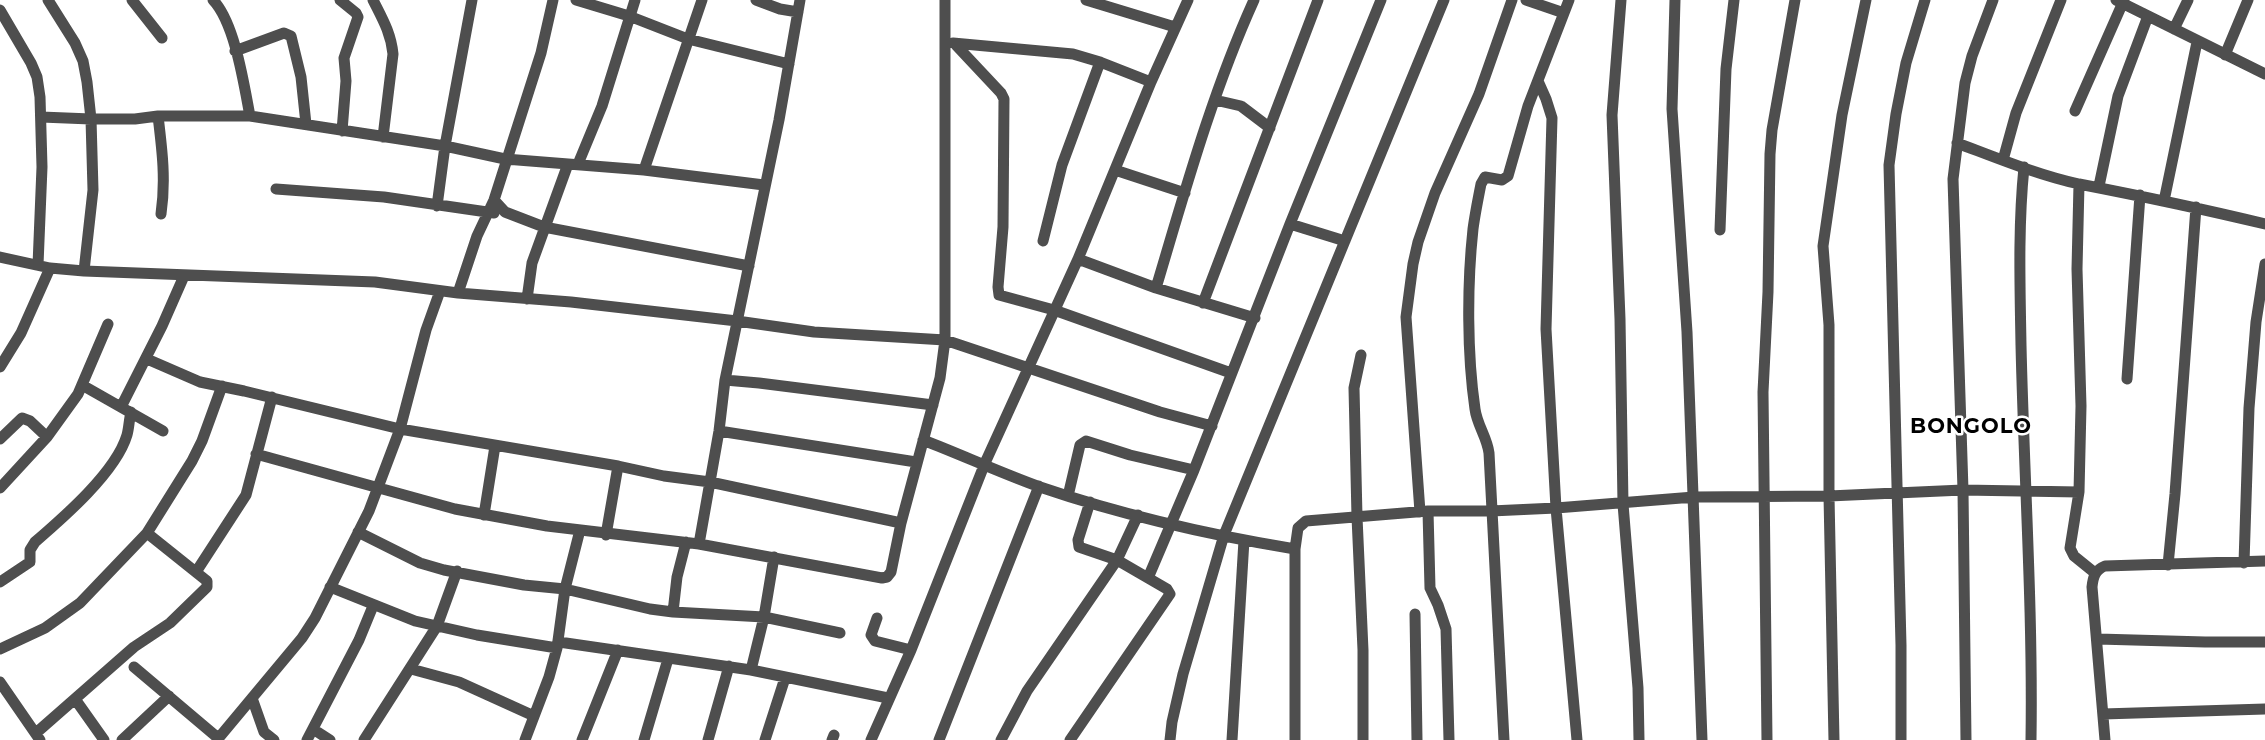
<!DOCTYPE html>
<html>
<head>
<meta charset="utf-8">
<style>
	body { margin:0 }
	canvas { display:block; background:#fff }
</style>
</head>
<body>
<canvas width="2265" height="740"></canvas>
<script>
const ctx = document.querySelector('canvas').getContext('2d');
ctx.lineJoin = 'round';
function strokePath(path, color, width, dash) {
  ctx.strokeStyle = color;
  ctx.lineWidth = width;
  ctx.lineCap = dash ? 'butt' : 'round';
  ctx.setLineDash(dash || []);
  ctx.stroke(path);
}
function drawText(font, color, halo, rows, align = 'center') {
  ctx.font = font + ' Montserrat,sans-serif';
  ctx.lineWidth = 5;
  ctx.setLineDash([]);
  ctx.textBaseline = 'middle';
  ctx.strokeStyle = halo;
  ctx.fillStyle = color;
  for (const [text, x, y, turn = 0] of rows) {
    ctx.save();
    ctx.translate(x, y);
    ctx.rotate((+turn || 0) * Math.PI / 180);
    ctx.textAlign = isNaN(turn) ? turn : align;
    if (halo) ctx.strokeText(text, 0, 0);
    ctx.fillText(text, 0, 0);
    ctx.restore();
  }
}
const minor = new Path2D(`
	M48,0L75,43L83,61L87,82L91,119L93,190L84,271
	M132,0L162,38
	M213,0C235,23 244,85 250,116
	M340,0L356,13L358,17L344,58L346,81L342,131
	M373,0C382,18 391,33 393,54L383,137
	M576,0L629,16L688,39L789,64
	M756,0L780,9L798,12
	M1086,0L1175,27
	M1526,0L1564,13
	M1621,0L1612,115L1620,319L1623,504L1638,688L1639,740
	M1675,0L1672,109L1687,332L1702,740
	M2116,0L2265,74
	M0,10L31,63L37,77L40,97L42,167L38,265
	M2174,29L2188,0
	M953,43L1073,54L1100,62L1151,82
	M955,44L1001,93L1004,99L1003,227L998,287L999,295L1054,310L1231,373
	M235,51L284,33L291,36L301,77L306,124
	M2225,55L2248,0
	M1538,81L1546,99L1552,118L1546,329L1556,508L1577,740
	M1215,100L1241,106L1270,128
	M2075,111L2124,0
	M158,116C162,149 166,180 161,214
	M41,117L91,119H135L158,116H250L445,146L505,159L644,170L764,185
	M1957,143C1997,158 2038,175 2079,184C2141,196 2203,209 2265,224
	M2003,160L2016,113L2061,0
	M578,164L602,106L635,0
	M2024,167C2018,227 2020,286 2021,345C2024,477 2033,608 2031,740
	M644,170L702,0
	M1115,170L1185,193
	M2079,184L2077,269L2081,406L2079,492L2070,548L2074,556L2095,573
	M2099,186L2118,96L2148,16
	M276,189L384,197L494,213
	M494,200L505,212L544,227L749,266
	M2164,201L2197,42
	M437,206L445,146L472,0
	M1290,224L1345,241
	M1720,230L1726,69L1734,0
	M1043,241L1062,165L1100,62
	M0,257L50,268L84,271L375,282L458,293L571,302L737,321L814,332L945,340L1160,412L1212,426
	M1078,259L1156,288L1255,318
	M1156,288C1185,191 1212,93 1254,0
	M458,293L477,236L494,200L541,53L553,0
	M527,299L532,263L568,164
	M1203,303L1318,0
	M1361,355L1354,388L1357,517L1363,650V740
	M147,359L200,382L244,391L400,429L618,466L664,476L710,482L901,523
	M0,367L21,333L50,268
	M2127,379L2140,195
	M725,380L779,120L800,0
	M82,385L163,431
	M121,407L162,326L184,276
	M719,431L916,462
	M0,439L22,418L30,421L47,437
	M923,440C962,455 1001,473 1040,487C1122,515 1210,535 1295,549
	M256,454L455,509L547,526L699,544L882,578L887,577L891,572L901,523L940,378L945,340V0
	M0,488L47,437L78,394L108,324
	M1068,496L1080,445L1086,441L1130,455L1194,470
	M1428,511L1430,588L1438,605L1446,629L1449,740
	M1420,512L1406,317L1413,264L1418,242L1435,193L1479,94L1512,0
	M484,515L495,446
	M358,532L420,563L444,570L524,585L565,589L650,609L673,612L764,617L840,633
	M606,535L618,466
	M699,544L719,431L725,380L759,383L933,405
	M2244,563L2249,408L2256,322L2265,264
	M2168,565L2175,494L2196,207
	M196,572L246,495L272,397
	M1148,578L1194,470L1290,224L1381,0
	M0,582L30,562V550L35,542C64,517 116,472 127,435C129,428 129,420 131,412
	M330,587L415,621L477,635L557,648
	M673,612L677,577L686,542
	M1415,614L1417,740
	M877,618L871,635L875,641L911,650
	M2098,639L2205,642H2265
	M559,642L751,670L888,698
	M0,649L45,628L80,603L147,533L192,461L202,441L222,386
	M134,667L218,738
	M411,669L459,682L534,716
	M751,670L764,617L774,557
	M0,682L40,740
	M252,698L264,732L274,740
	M75,699L104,740
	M2103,714L2265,709
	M313,729L330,740
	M36,733L134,647L170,623L207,587V581L147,533
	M122,740L169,696
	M217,740L302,638L315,618L369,511L400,429L426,330L440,291
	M307,740L359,640L373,606
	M364,740L437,626L457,571
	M525,740L549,677L557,648L565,589L580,530
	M582,740L618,650
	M644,740L668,659
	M708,740L729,666
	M765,740L785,678
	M832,740L834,735
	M871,740L911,650L985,463L1078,259L1151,82L1188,0
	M939,740L1039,486
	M1001,740L1027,691L1117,560L1138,515
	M1070,740L1170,594L1167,589L1117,560L1079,547L1078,540L1090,502
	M1170,740L1172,722L1183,674L1224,535L1444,0
	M1232,740L1244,540
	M1295,740V549L1298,528L1306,521L1428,511H1491L1556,508L1694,497L1829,496L1963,490L2079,492
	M1504,740L1489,453C1487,437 1477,425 1475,409C1467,354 1467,285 1473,229C1475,214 1478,199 1481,184L1485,177L1502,180L1508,176L1528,106L1569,0
	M1767,740L1763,392L1768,292L1770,154L1772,130L1795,0
	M1834,740L1829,496V325L1823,246L1842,115L1866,0
	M1901,740V645L1889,165L1896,114L1906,63L1925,0
	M1966,740L1963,490L1953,179L1965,83L1972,56L1993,0
	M2105,740L2092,587C2093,577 2095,570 2105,566L2265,561`);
const districtNames = [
	["BONGOLO",1971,427]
];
strokePath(minor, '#4e4e4e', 11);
ctx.letterSpacing = '1px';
drawText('bold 21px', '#000', '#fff', districtNames);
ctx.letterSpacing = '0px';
</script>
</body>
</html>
